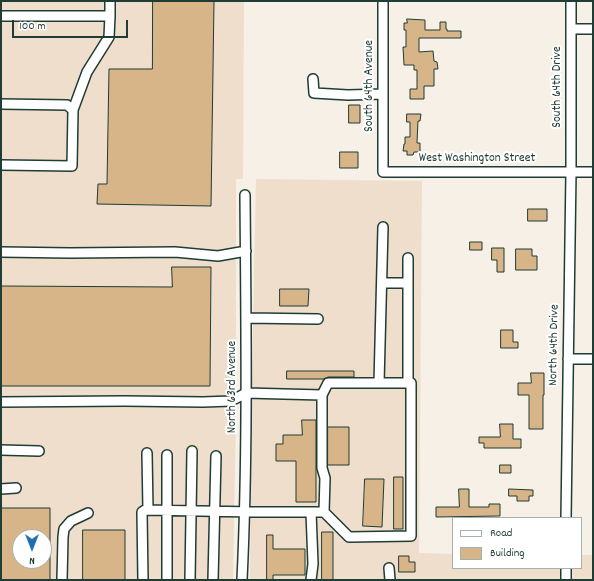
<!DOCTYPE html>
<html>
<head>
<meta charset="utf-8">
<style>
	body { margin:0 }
	#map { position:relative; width:594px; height:581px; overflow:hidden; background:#f7f0e7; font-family:Dekko,sans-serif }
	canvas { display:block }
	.frame { position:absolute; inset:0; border:2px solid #1f3d34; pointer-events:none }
	.legend { position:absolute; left:452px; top:517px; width:130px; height:52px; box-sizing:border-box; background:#fff; border:1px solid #a5b1ae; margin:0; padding:5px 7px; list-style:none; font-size:12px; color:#1f3d34 }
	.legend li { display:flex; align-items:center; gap:8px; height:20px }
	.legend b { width:20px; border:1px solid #a5b1ae }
	.north { position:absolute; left:12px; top:529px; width:40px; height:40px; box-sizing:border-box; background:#fff; border:1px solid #a5b1ae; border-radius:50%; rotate:180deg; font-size:11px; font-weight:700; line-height:16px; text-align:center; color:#1f3d34 }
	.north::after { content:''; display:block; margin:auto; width:14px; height:18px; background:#1f6fb2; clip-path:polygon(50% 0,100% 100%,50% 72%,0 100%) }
	.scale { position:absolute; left:12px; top:20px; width:116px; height:18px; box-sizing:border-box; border:2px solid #1f3d34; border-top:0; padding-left:5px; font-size:12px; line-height:14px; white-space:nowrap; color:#1f3d34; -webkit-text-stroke:3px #fff; paint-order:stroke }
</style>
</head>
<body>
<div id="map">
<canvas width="594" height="581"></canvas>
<div class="frame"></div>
<ul class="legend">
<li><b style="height:5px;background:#fff"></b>Road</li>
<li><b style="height:11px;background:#d8b489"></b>Building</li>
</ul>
<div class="north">N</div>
<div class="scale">100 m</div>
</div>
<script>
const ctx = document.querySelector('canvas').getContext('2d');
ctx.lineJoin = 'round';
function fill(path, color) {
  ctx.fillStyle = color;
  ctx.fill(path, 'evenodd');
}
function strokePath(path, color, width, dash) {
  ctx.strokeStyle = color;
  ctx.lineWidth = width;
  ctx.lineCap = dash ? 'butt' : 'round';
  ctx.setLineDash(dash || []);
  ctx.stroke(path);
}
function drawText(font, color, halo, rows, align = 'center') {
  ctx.font = font + ' Dekko,sans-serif';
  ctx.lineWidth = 4;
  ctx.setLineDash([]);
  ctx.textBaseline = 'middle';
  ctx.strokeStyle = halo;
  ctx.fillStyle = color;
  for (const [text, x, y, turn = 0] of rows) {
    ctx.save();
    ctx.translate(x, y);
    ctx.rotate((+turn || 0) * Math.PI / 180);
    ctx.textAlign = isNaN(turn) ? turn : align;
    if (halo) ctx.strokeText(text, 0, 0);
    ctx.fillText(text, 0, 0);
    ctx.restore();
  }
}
const built = new Path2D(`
	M1,1H244L243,179H236V417L233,580H1ZM20,537H44V561H20Z
	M256,179L422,181L419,553L453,554V568H581V555H593V580H250L252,371Z`);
const building = new Path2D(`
	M153,1H214L211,206L97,204L98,184H107L109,69H152Z
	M407,19L425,20V30H440V22H446V29H447V31H461V38H419V52L433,51L434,61L437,62L438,69H434V86H424V99H410V89H417V70H414V65H404L403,47H406V30H404V23H407Z
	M349,105H360V123H349Z
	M407,114H421L420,121H418L417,143H420V152H414L413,155H407V151H403L404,144H405V137H410V122H407Z
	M340,152H358V168H340Z
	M528,209H547V221H528Z
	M470,242H482V250H470Z
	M492,248H504V272H497V260H492Z
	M516,249H532V256H537V270H516Z
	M172,267H211L210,386H1V286L172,287Z
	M280,289H309L308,306H280Z
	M501,330H513V342H518V348H501Z
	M287,371H354V377H328L324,379H287Z
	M531,373H544V395H543V429H529V395H518V383H531Z
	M302,420H316V502H296V461H276V444H283V435H302Z
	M500,424H513V439H521V448H484V443H479V437H500Z
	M328,427H349V465H328Z
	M500,465H511V473H500Z
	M394,477H403V529H394Z
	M365,479H384L382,527L363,526Z
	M459,489H469V507H489V504H500V516L436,517V507H459Z
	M509,489L533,490V496H529V501H517V496H509Z
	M1,508H50V580H1ZM20,537H44V561H20Z
	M83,530H125V580H83Z
	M322,532H333V580H322Z
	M267,535H273V549H305V575H273V580H267Z
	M399,556H409V562H415V572H399Z`);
const minor = new Path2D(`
	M383,1V172H593
	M1,16H110L109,37L87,72L73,110
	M110,16V1
	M571,29H593
	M313,79L314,93L348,95L383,94
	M1,104L67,105L73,110L72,166L1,165
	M1,252L70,253L175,252L218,256L246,251
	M408,258V383
	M382,283H408
	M246,318L318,319
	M568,359H593
	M379,383L383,227
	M322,395L328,383H411V536L349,537L324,512
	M1,402L124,401L203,402L231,401L246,393L322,395V468L325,478L324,512H254L145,510L142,512L143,580
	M1,450L39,451
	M147,453L148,510
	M167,455V580
	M1,489L16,488
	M311,512L313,564L311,580
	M566,518L571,172V1
	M389,568L390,580
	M62,580L63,537L64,529L71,521L88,513
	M190,580L192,451
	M213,580L216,456
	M242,580C248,452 246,323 245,195
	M566,580V568`);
const streetNames = [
	["South 64th Avenue",370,86,-90],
	["South 64th Drive",558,87,-90],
	["West Washington Street",477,159],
	["North 64th Drive",555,345,-89],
	["North 63rd Avenue",233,387,-90]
];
fill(built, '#eedecb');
fill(building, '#d8b489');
strokePath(building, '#1f3d34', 1);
strokePath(minor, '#1f3d34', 12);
strokePath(minor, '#fff', 9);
drawText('13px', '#1f3d34', '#fff', streetNames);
</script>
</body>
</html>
